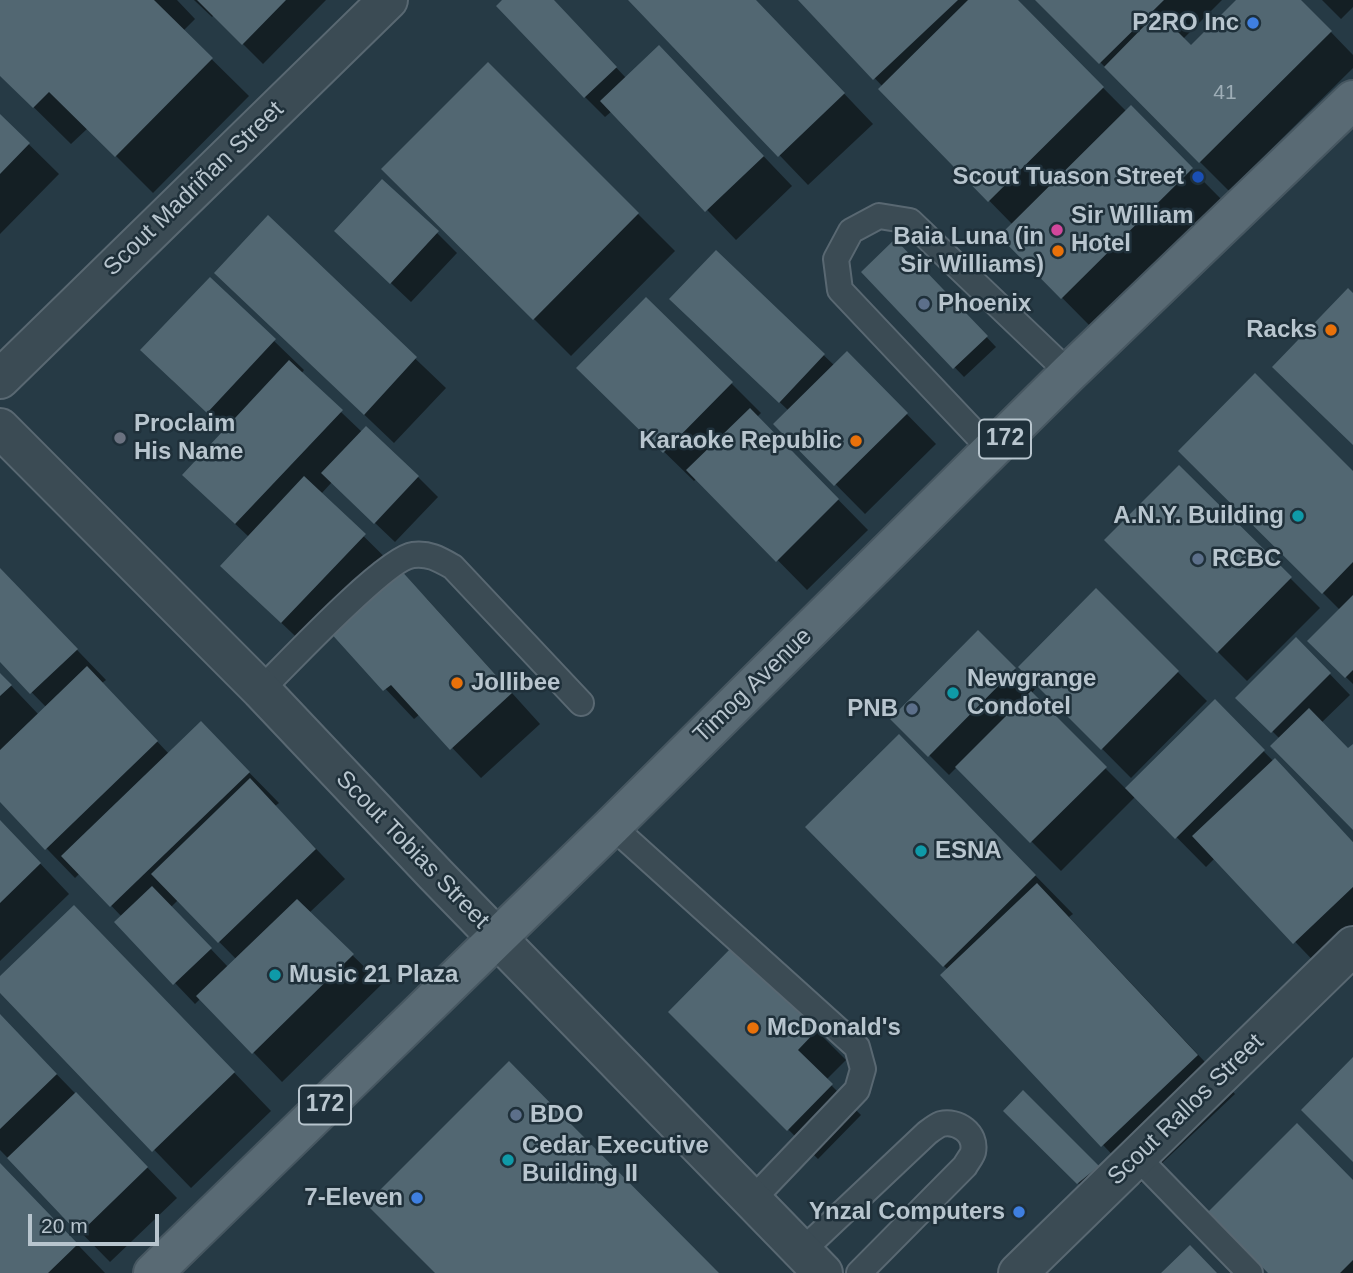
<!DOCTYPE html>
<html>
<head>
<meta charset="utf-8">
<style>
	body { margin:0 }
	#map { position:relative; width:1353px; height:1273px; overflow:hidden; background:#263a45; font-family:Arial,sans-serif }
	canvas { display:block }
	.scale { position:absolute; left:28px; top:1214px; width:131px; height:32px; box-sizing:border-box; border:4px solid #b8c5ce; border-top:0; padding-left:9px; font-size:21px; line-height:24px; white-space:nowrap; color:#b8c5ce; -webkit-text-stroke:5px #1f303a; paint-order:stroke }
</style>
</head>
<body>
<div id="map">
<canvas width="1353" height="1273"></canvas>
<div class="scale">20 m</div>
</div>
<script>
const ctx = document.querySelector('canvas').getContext('2d');
ctx.lineJoin = 'round';
function fill(path, color) {
  ctx.fillStyle = color;
  ctx.fill(path, 'evenodd');
}
function strokePath(path, color, width, dash) {
  ctx.strokeStyle = color;
  ctx.lineWidth = width;
  ctx.lineCap = dash ? 'butt' : 'round';
  ctx.setLineDash(dash || []);
  ctx.stroke(path);
}
function drawText(font, color, halo, rows, align = 'center') {
  ctx.font = font + ' Arial,sans-serif';
  ctx.lineWidth = 5;
  ctx.setLineDash([]);
  ctx.textBaseline = 'middle';
  ctx.strokeStyle = halo;
  ctx.fillStyle = color;
  for (const [text, x, y, turn = 0] of rows) {
    ctx.save();
    ctx.translate(x, y);
    ctx.rotate((+turn || 0) * Math.PI / 180);
    ctx.textAlign = isNaN(turn) ? turn : align;
    if (halo) ctx.strokeText(text, 0, 0);
    ctx.fillText(text, 0, 0);
    ctx.restore();
  }
}
const shadow = new Path2D(`
	M0,0H177L195,19L183,31L249,96L153,193L88,128L71,144L0,74Z
	M194,0H326L263,64L214,15L212,17Z
	M505,0H553L626,78L688,77L792,186L736,240L612,111L605,117L585,97Z
	M631,0H755L873,124L808,185Z
	M801,0H1016L1127,112L1131,108L1221,199L1091,327L1001,236L1013,225L880,89L883,87Z
	M1038,0H1222L1183,39L1191,47L1239,0H1300L1353,55V68L1229,191Z
	M1322,0H1353V7L1341,19Z
	M488,64L675,251L571,356L384,169Z
	M0,116L59,174L0,234Z
	M268,218L446,388L394,443L246,302Z
	M437,233L457,253L411,302L357,251Z
	M895,241L996,347L964,377L863,272Z
	M716,253L835,366L847,353L936,444L865,514L776,424L789,411L692,319Z
	M210,279L304,370L301,374L362,432L418,477L438,497L395,542L332,482L321,494L427,599L540,724L481,778L420,714L414,719L331,631L312,652L252,595L249,537L214,504L226,430L172,380Z
	M731,383L761,413L757,417L868,530L807,590L697,478L694,481L608,397Z
	M1181,451L1353,473V684L1309,641L1340,610Z
	M1179,467L1320,608L1247,681L1106,540Z
	M0,570L106,680L102,683L169,754L230,753L279,803L275,806L345,879L309,913L382,984L282,1082L201,998L195,1004L117,922L122,917L80,873L75,878L0,800V674L39,715L47,708L0,660ZM178,900L236,959L228,967L171,907Z
	M1096,591L1207,701L1131,778L1021,667Z
	M978,633L1035,689L1031,694L1126,789L1215,702L1353,842V944L1324,972L1215,858L1206,867L1136,796L1061,871L957,767L949,775L893,719Z
	M1296,639L1350,695L1321,723L1349,751L1353,746V828L1280,739L1238,697Z
	M936,774L1073,914L1069,917L1235,1094L1140,1184L942,975L948,970L808,827Z
	M0,821L69,894L0,961Z
	M112,945L271,1111L191,1188L0,990V979Z
	M734,948L846,1060L826,1080L861,1115L818,1159L670,1012Z
	M0,1016L177,1198L110,1262L0,1150Z
	M1023,1092L1117,1187L1098,1203L1006,1111Z
	M0,1164L105,1273H0Z
	M1353,1182V1273H1271Z`);
const building = new Path2D(`
	M0,0H154L213,58L115,157L49,92L33,108L0,76Z
	M197,0H286L242,45Z
	M502,0H554L617,67L584,98L496,6Z
	M628,0H756L845,93L778,157Z
	M798,0H958L873,80Z
	M968,0H1018L1104,87L988,202L878,89Z
	M1035,0H1164L1099,64Z
	M1236,0H1301L1332,31L1199,163L1104,67L1158,12L1191,45Z
	M659,45L764,156L705,212L600,101Z
	M488,62L639,213L533,320L381,169Z
	M1131,105L1193,168L1061,299L999,236Z
	M0,114L30,143L0,174Z
	M382,179L439,231L390,284L334,231Z
	M268,215L417,357L364,415L214,273Z
	M895,239L988,336L953,369L861,272Z
	M716,250L825,354L779,403L669,299Z
	M210,277L276,339L207,413L140,350Z
	M1348,288L1353,293V445L1272,367Z
	M646,297L733,382L663,453L576,368Z
	M847,351L908,413L834,486L773,424Z
	M289,360L343,410L235,524L182,475Z
	M1255,373L1353,471V562L1322,594L1178,451Z
	M750,408L839,499L776,562L686,470Z
	M366,426L419,476L374,524L321,473Z
	M1179,465L1292,577L1217,653L1104,540Z
	M304,476L366,534L281,623L220,566Z
	M398,567L512,693L450,750L391,685L383,691L328,630Z
	M0,568L78,649L30,694L0,662Z
	M1096,588L1179,671L1101,750L1018,667Z
	M1353,595V670L1345,678L1307,641Z
	M978,630L1016,668L928,757L890,719Z
	M1296,637L1331,673L1271,733L1235,698Z
	M87,666L158,741L45,850L0,802V750Z
	M0,673L12,685L0,696Z
	M1031,691L1107,767L1030,843L955,767Z
	M1215,699L1265,750L1175,839L1125,788Z
	M1309,708L1348,748L1353,744V830L1270,746Z
	M201,721L250,772L110,907L61,856Z
	M899,734L1036,875L943,967L805,827Z
	M1275,758L1353,842V887L1293,944L1192,836Z
	M250,778L316,849L218,943L151,874Z
	M0,820L41,863L0,903Z
	M1037,883L1198,1055L1101,1147L940,975Z
	M152,886L212,948L173,985L114,922Z
	M297,899L354,954L252,1054L196,996Z
	M74,905L235,1072L152,1152L0,993V976Z
	M734,945L818,1029L798,1050L833,1084L787,1131L668,1012Z
	M0,1014L57,1074L0,1129Z
	M1353,1057V1162L1301,1110Z
	M509,1061L564,1117L719,1273H435L366,1204Z
	M1023,1090L1099,1166L1077,1184L1003,1111Z
	M76,1092L148,1167L79,1234L7,1158Z
	M1297,1123L1353,1180V1260L1340,1273H1268L1208,1212Z
	M0,1163L78,1244L48,1273H0Z
	M1190,1245L1217,1273H1161Z`);
const service = new Path2D(`
	M992,451L840,290L836,259L851,231L879,216L910,221L1069,373
	M261,690C286,665 386,558 413,555C429,553 439,559 453,567L581,703
	M612,826L857,1047L863,1069L857,1090L752,1200
	M1138,1158L1250,1273
	M802,1251L927,1133C931,1130 936,1126 941,1124C957,1120 977,1133 973,1152C972,1156 967,1162 965,1166L859,1273`);
const minor = new Path2D(`
	M0,379L388,0
	M1018,1273L1353,946`);
const tertiary = new Path2D(`
	M0,428L261,690L435,874L823,1273`);
const primary = new Path2D(`
	M153,1273L612,826L1069,373L1353,100`);
const markers = [
	[1253,23,7,"#3f7fe0"],
	[1198,177,7,"#1a4fb4"],
	[1057,230,7,"#d1479c"],
	[1058,251,7,"#e8710a"],
	[924,304,7,"#5c6f8a"],
	[1331,330,7,"#e8710a"],
	[120,438,7,"#6b7280"],
	[856,441,7,"#e8710a"],
	[1298,516,7,"#0f9aa8"],
	[1198,559,7,"#5c6f8a"],
	[457,683,7,"#e8710a"],
	[953,693,7,"#0f9aa8"],
	[912,709,7,"#5c6f8a"],
	[921,851,7,"#0f9aa8"],
	[275,975,7,"#0f9aa8"],
	[753,1028,7,"#e8710a"],
	[516,1115,7,"#5c6f8a"],
	[508,1160,7,"#0f9aa8"],
	[417,1198,7,"#3f7fe0"],
	[1019,1212,7,"#3f7fe0"]
];
const numberNames = [
	["41",1225,93]
];
const shields = [
	[1005,439,52],
	[325,1105,52]
];
const shieldNames = [
	["172",1005,439],
	["172",325,1105]
];
const poiNames = [
	["P2RO Inc",1239,23,"right"],
	["Scout Tuason Street",1184,177,"right"],
	["Sir William",1071,216],
	["Hotel",1071,244],
	["Baia Luna (in",1044,237,"right"],
	["Sir Williams)",1044,265,"right"],
	["Phoenix",938,304],
	["Racks",1317,330,"right"],
	["Proclaim",134,424],
	["His Name",134,452],
	["Karaoke Republic",842,441,"right"],
	["A.N.Y. Building",1284,516,"right"],
	["RCBC",1212,559],
	["Newgrange",967,679],
	["Condotel",967,707],
	["Jollibee",471,683],
	["PNB",898,709,"right"],
	["ESNA",935,851],
	["Music 21 Plaza",289,975],
	["McDonald's",767,1028],
	["BDO",530,1115],
	["Cedar Executive",522,1146],
	["Building II",522,1174],
	["7-Eleven",403,1198,"right"],
	["Ynzal Computers",1005,1212,"right"]
];
const streetNames = [
	["Scout Madriñan Street",194,189,-44],
	["Timog Avenue",753,686,-44],
	["Scout Tobias Street",412,850,46],
	["Scout Rallos Street",1186,1110,-44]
];
fill(shadow, '#0007');
fill(building, '#526772');
strokePath(service, '#596872', 28);
strokePath(minor, '#596872', 42);
strokePath(tertiary, '#596872', 42);
strokePath(primary, '#475761', 42);
strokePath(service, '#3b4b54', 24);
strokePath(minor, '#3b4b54', 38);
strokePath(tertiary, '#3b4b54', 38);
strokePath(primary, '#596a74', 38);
for (const [x, y, r, color] of markers) {
  const dot = new Path2D();
  dot.arc(x, y, r, 0, 2 * Math.PI);
  ctx.fillStyle = color;
  ctx.fill(dot);
  strokePath(dot, '#1f303a', 2.5);
}
drawText('21px', '#9eaeb7', null, numberNames);
for (const [x, y, w] of shields) {
  const box = new Path2D();
  box.roundRect(x - w / 2, y - 19.5, w, 39, 5);
  ctx.fillStyle = '#1f303a';
  ctx.fill(box);
  strokePath(box, '#b8c5ce', 2);
}
drawText('bold 23px', '#b8c5ce', null, shieldNames);
drawText('bold 24px', '#b8c5ce', '#1f303a', poiNames, 'left');
drawText('24px', '#b8c5ce', '#1f303a', streetNames);
</script>
</body>
</html>
